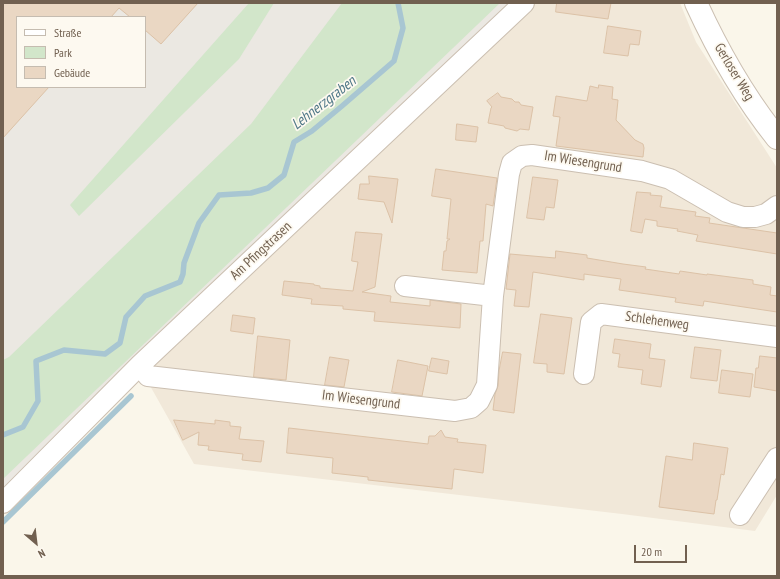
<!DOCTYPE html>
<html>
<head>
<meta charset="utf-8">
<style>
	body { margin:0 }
	#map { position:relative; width:780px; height:579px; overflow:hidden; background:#faf6ea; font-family:"PT Sans Narrow",sans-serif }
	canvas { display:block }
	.frame { position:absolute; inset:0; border:4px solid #716050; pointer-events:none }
	.legend { position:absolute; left:16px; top:16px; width:130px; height:72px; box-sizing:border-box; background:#fdf9f0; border:1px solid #c5bcb0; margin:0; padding:5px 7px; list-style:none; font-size:12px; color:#716050 }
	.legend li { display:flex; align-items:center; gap:8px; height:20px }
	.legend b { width:20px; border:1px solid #c5bcb0 }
	.north { position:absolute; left:16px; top:523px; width:40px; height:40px; -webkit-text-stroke:3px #fdf9f0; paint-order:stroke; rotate:152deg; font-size:11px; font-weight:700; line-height:16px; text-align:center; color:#716050 }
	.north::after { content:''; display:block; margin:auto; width:14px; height:18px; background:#716050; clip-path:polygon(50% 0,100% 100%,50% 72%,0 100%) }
	.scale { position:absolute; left:634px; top:545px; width:53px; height:18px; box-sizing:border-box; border:2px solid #716050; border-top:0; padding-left:5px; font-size:12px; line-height:14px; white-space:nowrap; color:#716050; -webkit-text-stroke:3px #fdf9f0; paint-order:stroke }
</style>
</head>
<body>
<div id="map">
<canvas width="780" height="579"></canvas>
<div class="frame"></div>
<ul class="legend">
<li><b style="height:5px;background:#fff"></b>Straße</li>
<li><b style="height:11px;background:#d2e6ca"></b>Park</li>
<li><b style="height:11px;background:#ead7c3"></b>Gebäude</li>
</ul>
<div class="north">N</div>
<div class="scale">20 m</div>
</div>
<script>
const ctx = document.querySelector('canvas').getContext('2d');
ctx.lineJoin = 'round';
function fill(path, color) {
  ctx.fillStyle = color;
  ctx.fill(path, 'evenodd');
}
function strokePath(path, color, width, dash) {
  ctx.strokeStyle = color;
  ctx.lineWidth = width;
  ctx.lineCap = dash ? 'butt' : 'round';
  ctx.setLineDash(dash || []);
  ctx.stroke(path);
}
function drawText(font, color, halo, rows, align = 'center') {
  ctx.font = font + ' "PT Sans Narrow",sans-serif';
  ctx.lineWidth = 3.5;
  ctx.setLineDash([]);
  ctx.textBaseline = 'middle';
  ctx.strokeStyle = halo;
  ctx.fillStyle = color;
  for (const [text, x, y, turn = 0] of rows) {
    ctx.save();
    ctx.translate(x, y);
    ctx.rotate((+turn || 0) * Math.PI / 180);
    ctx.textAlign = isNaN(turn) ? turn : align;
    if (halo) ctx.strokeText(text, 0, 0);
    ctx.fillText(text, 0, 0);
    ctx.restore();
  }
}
const residential = new Path2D(`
	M514,3H680L696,42L777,168V495L755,531L622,514L194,464L135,359Z`);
const industrial = new Path2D(`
	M3,3H514L3,504ZM17,17H145V87H17Z`);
const green = new Path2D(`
	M249,3H274L239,59L79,216L70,205Z
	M342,3H500L3,479V360L9,357L251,124Z`);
const stream = new Path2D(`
	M3,435L23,427L38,401L36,361L64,350L105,354L120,343L126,317L145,296L180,282L183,274L184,263L199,223L219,195L251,193L268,188L284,175L294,142L312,131L342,106L394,61L403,28L398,3
	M3,522L131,396`);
const building = new Path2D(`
	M3,3H198L161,44L145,30V17H130L119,8L111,17H17V87H49L3,138Z
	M557,3H611L608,19L556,12Z
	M608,26L641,31L639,45L630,44L628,56L604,53Z
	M599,85L613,87L612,99L618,100L616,120L635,140L643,144L644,148L643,157L556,146L560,117L553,116L556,96L587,101L590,86L598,88Z
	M498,93L501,97L512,99L515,102H519L521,105L533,107L529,130L520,129L517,131L505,128L504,126L488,123L491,108L492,107L487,101Z
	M457,124L478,127L476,142L456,140Z
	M436,169L497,178L493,206L486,204L483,241H480L477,273L442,270L444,251H446L447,241L450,239H447L451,199L432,196Z
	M369,176L398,179L392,223L384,202L358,199L360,184H369Z
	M533,177L558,180L554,208L546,207L544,220L527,218Z
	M637,192L651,193L650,195L662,196L660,207L696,212L695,216L710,218L709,223L777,233V254L696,241L698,235L677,231L678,229L657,226V221L645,219L642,233L631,231Z
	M356,232L382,234L375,287L362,292L391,296L390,302L430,306V300L461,304L460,328L374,321L375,312L343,309V306L311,304L312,299L282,295L284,281L314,284V285L320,286V288L353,291L358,262L352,261Z
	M556,251L587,255V258L623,264L646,267L645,269L679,274L680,271L707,275V274L753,280V284L771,287L770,295L777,296V312L704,301L703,306L675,302L676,298L619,290L621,279L584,274V280L533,272L529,307L514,306L516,290L506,289L510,254L555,258Z
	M541,314L572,318L564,374L547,372V364L534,363Z
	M233,315L255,318L253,334L231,331Z
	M258,336L290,340L286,380L254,377Z
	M615,339L651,344L649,358L665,360L661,387L641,384L643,370L618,367L620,354L613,353Z
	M695,347L721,350L717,381L691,378Z
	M503,352L521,354L514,413L493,410L495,394L498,386L499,371Z
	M760,356L777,358V391L754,387L756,368H758Z
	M330,357L349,360L344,387L325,385Z
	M432,358L449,361L447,374L429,371Z
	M398,360L428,366L422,396L392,392Z
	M722,370L753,374L750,397L719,393Z
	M174,420L215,424V420L230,422V426L241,427L239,439L264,441L261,462L242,460L243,454L208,450L209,446L198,445L199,432L183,440Z
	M289,428L428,444L429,436H435L441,430L445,437L458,439L457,442L486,445L483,473L454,469L452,489L368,480V477L332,473L333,458L287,453Z
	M694,443L728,448L724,475L721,474L717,500H716L714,514L659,507L666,456L692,460Z`);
const minor = new Path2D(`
	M405,286L493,296
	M140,365L148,376L455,411L471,408L479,401L487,385L493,296L509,174L512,163L522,156L532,155L642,171L670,179L727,212L743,217H755L766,214L777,206
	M584,374L591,322L601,314L777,337
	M3,503L140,365L524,3
	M740,515L777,458`);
const tertiary = new Path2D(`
	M696,3C718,51 744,97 777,138`);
const streetNames = [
	["Gerloser Weg",734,72,59],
	["Im Wiesengrund",583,162,9],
	["Am Pfingstrasen",261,251,-43],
	["Schlehenweg",657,321,8],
	["Im Wiesengrund",361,400,7]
];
const waterNames = [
	["Lehnerzgraben",324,103,-38]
];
fill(residential, '#f1e8d9');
fill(industrial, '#ebe8e2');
fill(green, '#d2e6ca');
strokePath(stream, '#a8c6d2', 5.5);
fill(building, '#ead7c3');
strokePath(building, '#dcc2a7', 1);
strokePath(minor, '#cbbfb1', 22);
strokePath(tertiary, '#cbbfb1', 24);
strokePath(minor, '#fff', 20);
strokePath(tertiary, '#fff', 22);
drawText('14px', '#716050', '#fdf9f0', streetNames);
drawText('italic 15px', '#507888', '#fdf9f0', waterNames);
</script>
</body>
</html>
